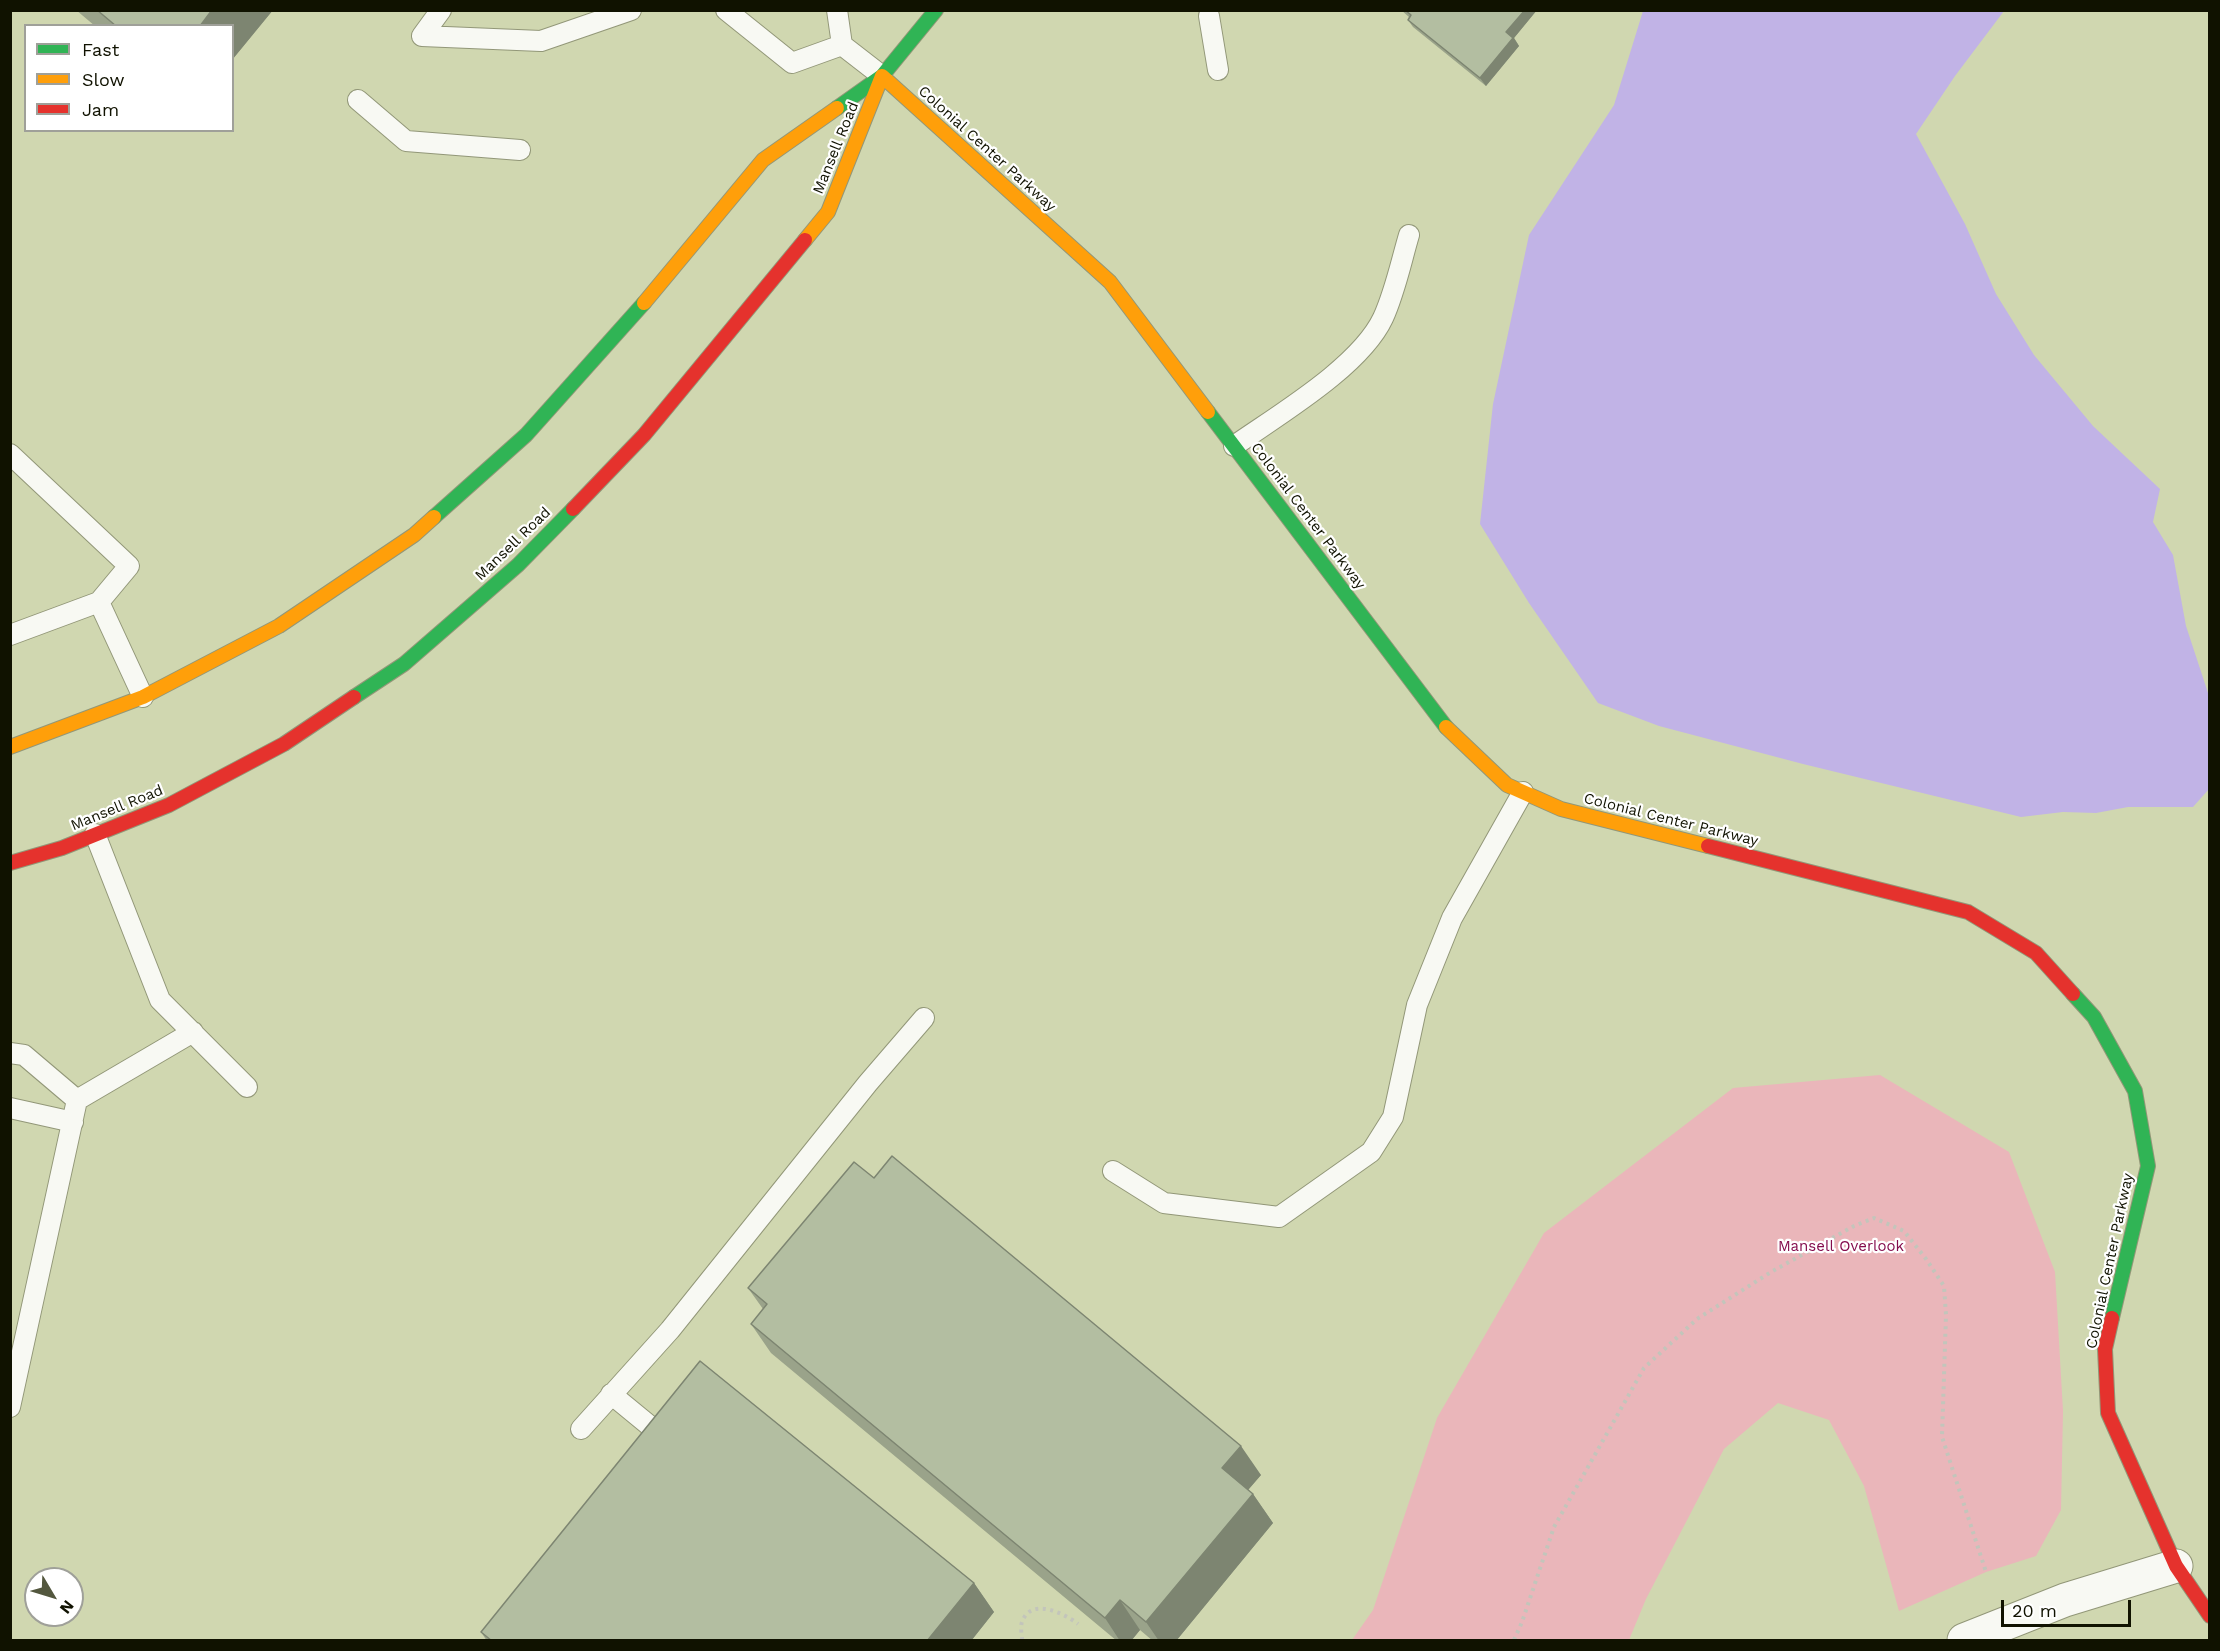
<!DOCTYPE html>
<html>
<head>
<meta charset="utf-8">
<style>
	body { margin:0 }
	#map { position:relative; width:2220px; height:1651px; overflow:hidden; background:#d0d7b0; font-family:"Work Sans",sans-serif }
	canvas { display:block }
	.frame { position:absolute; inset:0; border:12px solid #101200; pointer-events:none }
	.legend { position:absolute; left:24px; top:24px; width:210px; height:108px; box-sizing:border-box; background:#fff; border:2px solid #9fa099; margin:0; padding:8px 10px; list-style:none; font-size:18px; color:#101200 }
	.legend li { display:flex; align-items:center; gap:12px; height:30px }
	.legend b { width:30px; border:2px solid #9fa099 }
	.north { position:absolute; left:24px; top:1567px; width:60px; height:60px; box-sizing:border-box; background:#fff; border:2px solid #9fa099; border-radius:50%; rotate:128deg; font-size:16px; font-weight:700; line-height:24px; text-align:center; color:#101200 }
	.north::after { content:''; display:block; margin:auto; width:21px; height:27px; background:#53573e; clip-path:polygon(50% 0,100% 100%,50% 72%,0 100%) }
	.scale { position:absolute; left:2001px; top:1600px; width:130px; height:27px; box-sizing:border-box; border:3px solid #101200; border-top:0; padding-left:8px; font-size:18px; line-height:21px; white-space:nowrap; color:#101200; -webkit-text-stroke:4px #fff; paint-order:stroke }
</style>
</head>
<body>
<div id="map">
<canvas width="2220" height="1651"></canvas>
<div class="frame"></div>
<ul class="legend">
<li><b style="height:8px;background:#30b455"></b>Fast</li>
<li><b style="height:8px;background:#ff9f0a"></b>Slow</li>
<li><b style="height:8px;background:#e5322d"></b>Jam</li>
</ul>
<div class="north">N</div>
<div class="scale">20 m</div>
</div>
<script>
const ctx = document.querySelector('canvas').getContext('2d');
ctx.lineJoin = 'round';
function fill(path, color) {
  ctx.fillStyle = color;
  ctx.fill(path, 'evenodd');
}
function strokePath(path, color, width, dash) {
  ctx.strokeStyle = color;
  ctx.lineWidth = width;
  ctx.lineCap = dash ? 'butt' : 'round';
  ctx.setLineDash(dash || []);
  ctx.stroke(path);
}
function drawText(font, color, halo, rows, align = 'center') {
  ctx.font = font + ' "Work Sans",sans-serif';
  ctx.lineWidth = 4.5;
  ctx.setLineDash([]);
  ctx.textBaseline = 'middle';
  ctx.strokeStyle = halo;
  ctx.fillStyle = color;
  for (const [text, x, y, turn = 0] of rows) {
    ctx.save();
    ctx.translate(x, y);
    ctx.rotate((+turn || 0) * Math.PI / 180);
    ctx.textAlign = isNaN(turn) ? turn : align;
    if (halo) ctx.strokeText(text, 0, 0);
    ctx.fillText(text, 0, 0);
    ctx.restore();
  }
}
const green = new Path2D(`
	M1880,1075L2009,1152L2055,1272L2063,1411L2061,1510L2036,1556L1986,1572L1899,1611L1864,1486L1829,1420L1778,1403L1724,1449L1646,1599L1629,1640H1352L1373,1610L1437,1418L1544,1233L1733,1088Z`);
const water = new Path2D(`
	M1643,11H2004L1955,76L1916,134L1965,224L1996,294L2034,355L2093,426L2160,489L2153,522L2173,555L2186,626L2209,696V789L2193,807H2128L2096,813L2063,812L2021,817L1803,764L1659,726L1598,703L1529,603L1480,524L1493,404L1529,235L1614,105Z`);
const path = new Path2D(`
	M1022,1640C1022,1635 1020,1627 1022,1622C1031,1596 1065,1614 1078,1624
	M1514,1640L1522,1622L1554,1527L1644,1368L1697,1319L1771,1272L1854,1226L1874,1218L1904,1231L1926,1259L1944,1286L1946,1315L1942,1437L1986,1572`);
const lane = new Path2D(`
	M726,10L792,63L842,45
	M837,10L842,45L882,76
	M1209,16L1218,70
	M422,36L541,41L631,10
	M422,36L441,10
	M358,100L406,141L520,150
	M1234,446C1278,415 1360,367 1383,318C1395,292 1401,262 1409,235
	M10,454L129,566L99,602L143,697
	M10,635L99,602
	M95,834L160,1000L247,1087
	M10,1053L24,1055L77,1100L193,1032
	M10,1108L73,1122
	M1113,1171L1164,1203L1279,1217L1371,1152L1393,1117L1417,1005L1452,918L1523,792
	M611,1394L667,1440
	M10,1407L77,1100
	M581,1429L670,1330L868,1083L924,1018`);
const street = new Path2D(`
	M1964,1640L2065,1600L2176,1566`);
const fast = new Path2D(`
	M837,108L882,76L936,10
	M1208,412L1446,727
	M434,517L526,435L644,303
	M354,697L404,664L518,565L573,509
	M2073,994L2094,1017L2135,1091L2148,1166L2112,1318`);
const slow = new Path2D(`
	M882,76L1110,282L1208,412
	M805,240L828,212L882,76
	M644,303L763,160L837,108
	M1446,727L1507,785L1561,809L1708,846
	M10,747L143,697L279,626L414,535L434,517`);
const jam = new Path2D(`
	M573,509L644,435L805,240
	M1708,846L1968,912L2036,953L2073,994
	M10,863L62,848L169,805L284,744L354,697
	M2112,1318L2105,1349L2108,1413L2176,1566L2210,1616`);
const wall = new Path2D(`
	M76,10H273L232,60V26H95Z
	M1401,10H1537L1514,38L1519,46L1486,86L1413,27L1408,20L1409,17Z
	M874,1178L1261,1475L1248,1490L1253,1494L1273,1523L1176,1641H1153L1140,1630L1131,1641H1117L771,1353L751,1324L763,1309L748,1288Z
	M974,1583L994,1612L971,1641H487L481,1632Z`);
const shadedWall = new Path2D(`
	M212,10H273L232,60V26H200Z
	M1525,10H1537L1514,38L1519,46L1486,86L1480,78L1506,32Z
	M1241,1446L1261,1475L1242,1497L1222,1468Z
	M1253,1494L1273,1523L1176,1641H1159L1146,1622Z
	M974,1583L994,1612L971,1641H927Z
	M1120,1600L1140,1630L1131,1641H1120L1105,1618Z`);
const building = new Path2D(`
	M97,10H212L200,26H116Z
	M1405,10H1525L1506,32L1513,38L1480,78L1408,20L1411,15Z
	M892,1156L1241,1446L1222,1468L1253,1494L1146,1622L1120,1600L1105,1618L751,1324L767,1304L748,1288L854,1162L874,1178Z
	M700,1361L974,1583L927,1641H492L481,1632Z`);
const streetNames = [
	["Mansell Road",836,148,-68],
	["Colonial Center Parkway",987,149,42],
	["Colonial Center Parkway",1308,516,53],
	["Mansell Road",513,544,-44],
	["Mansell Road",117,808,-22],
	["Colonial Center Parkway",1671,820,14],
	["Colonial Center Parkway",2110,1261,-78]
];
const parkNames = [
	["Mansell Overlook",1841,1247]
];
fill(green, '#eab6ba');
fill(water, '#c1b3e6');
strokePath(lane, '#929778', 22);
strokePath(street, '#929778', 35);
strokePath(fast, '#929778', 16);
strokePath(slow, '#929778', 16);
strokePath(jam, '#929778', 16);
strokePath(path, '#c3c5bb', 4, [3, 4.5]);
strokePath(lane, '#f8f9f3', 20);
strokePath(street, '#f8f9f3', 33);
strokePath(fast, '#30b455', 14);
strokePath(slow, '#ff9f0a', 14);
strokePath(jam, '#e5322d', 14);
fill(wall, '#9aa38a');
fill(shadedWall, '#7d8571');
fill(building, '#b3bea1');
strokePath(building, '#7d8571', 1.5);
drawText('15px', '#101200', '#fff', streetNames);
drawText('15px', '#840c4d', '#fff', parkNames);
</script>
</body>
</html>
